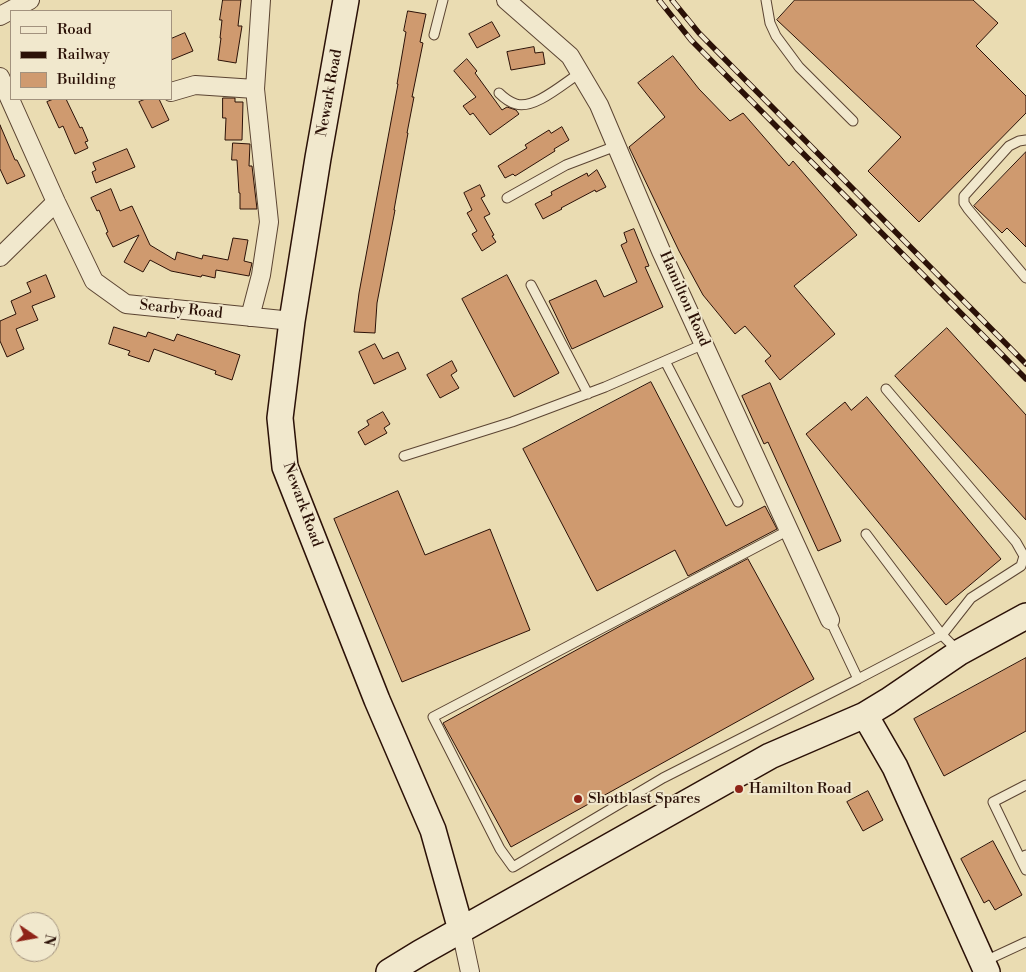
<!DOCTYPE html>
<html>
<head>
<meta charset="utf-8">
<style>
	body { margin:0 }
	#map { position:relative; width:1026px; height:972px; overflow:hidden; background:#eadcb2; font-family:"Libre Bodoni",serif }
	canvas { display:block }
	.legend { position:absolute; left:10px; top:10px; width:162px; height:90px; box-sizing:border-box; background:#f1e8cd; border:1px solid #a2927e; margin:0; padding:6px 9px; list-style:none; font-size:15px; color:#2b1107 }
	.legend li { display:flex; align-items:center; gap:10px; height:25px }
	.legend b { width:25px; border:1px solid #a2927e }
	.north { position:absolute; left:10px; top:912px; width:50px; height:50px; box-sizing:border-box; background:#f1e8cd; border:1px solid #a2927e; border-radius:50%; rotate:102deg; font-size:14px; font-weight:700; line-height:20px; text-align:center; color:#2b1107 }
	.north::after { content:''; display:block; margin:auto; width:18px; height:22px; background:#8f2418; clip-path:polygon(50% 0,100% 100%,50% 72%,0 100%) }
</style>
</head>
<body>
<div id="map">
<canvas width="1026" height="972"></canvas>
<ul class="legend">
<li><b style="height:6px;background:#f1e8cd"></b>Road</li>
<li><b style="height:6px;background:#2b1107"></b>Railway</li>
<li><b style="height:14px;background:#cf9a6f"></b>Building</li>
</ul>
<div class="north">N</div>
</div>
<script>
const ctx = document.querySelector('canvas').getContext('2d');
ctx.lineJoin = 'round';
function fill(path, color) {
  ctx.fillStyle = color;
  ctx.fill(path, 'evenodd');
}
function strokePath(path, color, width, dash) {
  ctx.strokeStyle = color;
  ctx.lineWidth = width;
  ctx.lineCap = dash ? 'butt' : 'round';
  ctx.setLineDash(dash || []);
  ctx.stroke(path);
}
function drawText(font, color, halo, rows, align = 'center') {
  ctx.font = font + ' "Libre Bodoni",serif';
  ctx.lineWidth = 4;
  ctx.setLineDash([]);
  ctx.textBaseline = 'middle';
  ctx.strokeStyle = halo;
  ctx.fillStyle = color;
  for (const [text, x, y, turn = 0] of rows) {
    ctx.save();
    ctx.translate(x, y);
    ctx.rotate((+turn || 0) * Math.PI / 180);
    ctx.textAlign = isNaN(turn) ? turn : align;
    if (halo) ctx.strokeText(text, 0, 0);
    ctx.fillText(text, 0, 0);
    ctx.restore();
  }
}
const building = new Path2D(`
	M223,0H241L238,26H242L236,63L218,60L221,38H220L222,20H220Z
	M795,0H973L998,23L976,46L1026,96V113L919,222L868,171L901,137L777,20Z
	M408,11L426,14L420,42L423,43L412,97H414L407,133H408L394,210H395L377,303L375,333L354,332L359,293L398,84H397L406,32L404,31Z
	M492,22L500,36L477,48L469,34Z
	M185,33L193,51L171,60V39Z
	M534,47L535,53L543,52L545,64L511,70L507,52Z
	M673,56L699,89L730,121L743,113L789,166L793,161L857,235L794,286L835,334L780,380L765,361L771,356L745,326L735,334L703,295L679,251L629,147L665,117L638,83Z
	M467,59L477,71L475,73L502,110L507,107L516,110L519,114L490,135L473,113L470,115L463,106L476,97L454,71Z
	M223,98H235V102H243L242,140H225L226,118H223Z
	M54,99H66L80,128L82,127L88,141L85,142L88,148L75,154L63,126L59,128L47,102Z
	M146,99H159L169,120L152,128L139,102Z
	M0,125L15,160H17L25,176L7,184L0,169Z
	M562,127L569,140L554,149L555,151L515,176L513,174L505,178L498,166L527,148L525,145L549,130L551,133Z
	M233,143L250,144L249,166H252L257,209H240V193H239L237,160H232Z
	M127,149L135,167L96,183L92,172L96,170L93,163Z
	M1026,152V247L1007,228L1002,233L974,206Z
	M597,170L606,187L596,192L595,190L561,208L562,209L543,219L535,204L552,195L551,192L587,173L588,176Z
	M480,185L485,196L481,198L490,214L484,217L494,235L492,236L496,242L482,251L472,234L477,231L467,213L472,210L464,193Z
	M111,189L120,211L132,206L150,245L175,260L177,252L202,259L203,255L228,260L233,238L248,240L244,261L252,263L249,276L216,270L215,278L202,275L201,277L171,271L150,260L143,272L124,262L139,235L113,247L106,233L108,232L99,210L97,211L91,198Z
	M634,229L649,266L645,267L663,307L572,349L549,301L596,280L604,297L637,282L621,245L627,242L624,233Z
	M46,275L55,297L32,306L38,320L16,329L24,349L7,357L0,341V321L16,314L11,301L31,292L27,283Z
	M507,275L559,373L514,397L462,299Z
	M114,327L146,337L148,332L174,341L177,334L240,355L232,380L215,374L216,371L154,349L149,362L128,355L130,351L109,344Z
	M947,328L1026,415V520L895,376Z
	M375,344L383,359L398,352L406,369L374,384L359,352Z
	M452,361L457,371L451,375L459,388L440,398L427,375Z
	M651,382L726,526L765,506L777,529L688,576L675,550L597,591L523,449Z
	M770,383L841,541L818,551L768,442L764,444L742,396Z
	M867,397L1001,559L946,605L806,434L845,402L851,410Z
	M383,412L390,424L384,428L387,433L365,445L358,432L369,425L367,421Z
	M398,491L425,555L490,529L530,630L402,682L334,519Z
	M748,559L814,679L511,847L443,723L624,624Z
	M1026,658V731L944,776L914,719Z
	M868,791L883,820L863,831L847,802Z
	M993,841L1022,895L995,910L989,900L984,903L961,859Z`);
const lane = new Path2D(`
	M766,0L770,23L776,36L799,67L853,121
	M434,35L443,0
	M499,93C504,98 509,102 516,104C534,110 564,83 580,73
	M1026,140L1019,141L1009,146L964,196V203L968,209L1026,278
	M507,198L566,165L616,146
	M531,285L588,394
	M665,361L738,502
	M404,456L512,422L605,387L704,344
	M789,530L433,717L500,849L513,867L663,778L858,679
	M866,534L942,635L971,598L1021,566L1024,556L1016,542L886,389
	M830,620L858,679L942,635L958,651
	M1026,855L1020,858L1026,870
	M1020,858L993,802L1026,785
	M985,961L1026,942`);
const street = new Path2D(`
	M506,0L570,56L599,105L661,251L830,620
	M0,16L30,0
	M0,77L56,202L94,281L126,304L292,321
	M171,92L195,85L255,89
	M0,257L56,202
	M250,317L261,275L269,222L255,89L261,0
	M461,930L470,972`);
const secondary = new Path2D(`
	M346,0L318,158L292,321L280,418L285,467L377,700L433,830L461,930
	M865,715L895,767L987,972
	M389,972L420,953L770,756L865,715L888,701L960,652L1026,616`);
const rail = new Path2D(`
	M659,0L691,40L1026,379
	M672,0L699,33L1026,364`);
const markers = [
	[739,789,5,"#8f2418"],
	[578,799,5,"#8f2418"]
];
const streetNames = [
	["Newark Road",330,93,-80],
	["Hamilton Road",684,299,66],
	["Searby Road",181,310,6],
	["Newark Road",302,505,70]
];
const poiNames = [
	["Hamilton Road",749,789],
	["Shotblast Spares",588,799]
];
fill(building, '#cf9a6f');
strokePath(building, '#2b1107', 1);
strokePath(lane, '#5b4432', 11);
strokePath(street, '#5b4432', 20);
strokePath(secondary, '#2b1107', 28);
strokePath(lane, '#f1e8cd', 9);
strokePath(street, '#f1e8cd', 18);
strokePath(secondary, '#f1e8cd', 25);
strokePath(rail, '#2b1107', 5.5);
strokePath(rail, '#f1e8cd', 4, [11]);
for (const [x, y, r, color] of markers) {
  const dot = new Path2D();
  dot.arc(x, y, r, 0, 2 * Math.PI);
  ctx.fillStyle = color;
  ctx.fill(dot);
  strokePath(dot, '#f1e8cd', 2);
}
drawText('15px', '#2b1107', '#f1e8cd', streetNames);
drawText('15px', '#2b1107', '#f1e8cd', poiNames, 'left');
</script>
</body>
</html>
